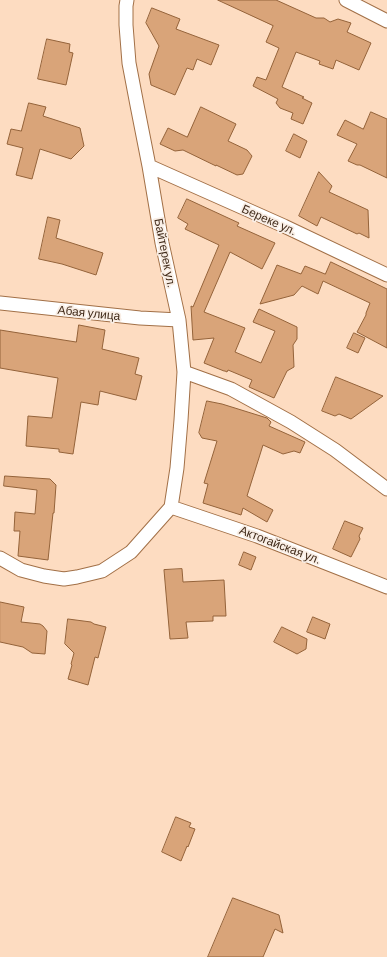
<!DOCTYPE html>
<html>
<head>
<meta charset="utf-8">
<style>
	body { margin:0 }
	canvas { display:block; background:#fddcc1 }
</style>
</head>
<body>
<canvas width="387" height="957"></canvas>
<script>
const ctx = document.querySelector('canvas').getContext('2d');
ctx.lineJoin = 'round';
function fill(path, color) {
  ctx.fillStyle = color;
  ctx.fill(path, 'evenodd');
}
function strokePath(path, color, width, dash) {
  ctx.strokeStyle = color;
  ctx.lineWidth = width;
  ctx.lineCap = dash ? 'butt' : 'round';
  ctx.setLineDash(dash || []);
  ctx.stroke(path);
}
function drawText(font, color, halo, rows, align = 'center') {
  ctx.font = font + ' Barlow,sans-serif';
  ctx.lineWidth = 3.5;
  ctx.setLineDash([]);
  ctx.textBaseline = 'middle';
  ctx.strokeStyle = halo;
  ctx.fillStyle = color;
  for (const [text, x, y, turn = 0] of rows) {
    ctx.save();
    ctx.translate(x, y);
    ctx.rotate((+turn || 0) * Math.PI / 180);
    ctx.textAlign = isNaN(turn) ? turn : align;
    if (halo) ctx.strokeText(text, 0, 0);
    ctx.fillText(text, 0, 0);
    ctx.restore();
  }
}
const building = new Path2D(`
	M218,0H276L316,18H324L330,22L338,19L351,23L347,32L371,43L359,70L336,60L333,69L319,64L320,61L296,52L282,87L304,97L302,98L312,103L303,124L291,119L293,113L280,108L276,103L278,99L253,86L257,77L266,80L279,48L266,42L273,26Z
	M152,8L180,19L176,29L219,45L211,65L197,59L193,70L187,68L175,95L151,85L149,74L159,46L146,23Z
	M47,39L70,44L69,52L73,53L66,85L38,79Z
	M29,103L46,107L43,116L80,128L84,146L71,159L40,149L32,179L16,175L23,148L7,144L11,129L21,131Z
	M201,107L236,124L228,141L247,150L252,156L243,174L237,175L216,165V166L183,150L175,151L160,144L168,128L187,137Z
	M371,112L387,119V178L360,165H357L348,161L357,144L337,135L345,120L363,129Z
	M294,134L307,141L300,158L286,151Z
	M319,172L332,186L329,192L368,210L369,238L359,233L357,234L321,217L317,226L299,216Z
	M187,199L239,223L237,226L275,243L262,269L230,252L204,312L245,328L235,352L261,363L275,331L253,322L259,309L297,327V339L293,345L294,367L287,371L274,398L249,387L252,380L228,370L227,372L225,371H224L204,363L214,338L193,340L191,306L193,307L219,245L185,229L188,224L178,218Z
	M48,217L60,220L56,238L103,253L96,275L62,264L39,259Z
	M331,262L387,289V348L357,332L366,315V313L370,303L323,281L318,294L302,286L294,295L260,304L277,265L301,274L305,266L325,274Z
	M79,325L105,330L102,349L139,358L135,374L142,376L136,400L100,391L98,405L81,402L73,454L59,452V449L26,446L28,416L52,418L58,378L0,368V330L76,342Z
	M354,333L365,338L358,353L347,348Z
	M336,377L383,396L351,419L339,414L335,416L322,411Z
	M207,401L222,404L267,418L271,422L269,426L305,442L300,453L294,451L283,454L263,445L247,496L273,510L267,522L243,508L241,515L203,503L208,484L204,483L217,441L202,438L199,433Z
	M5,476L50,479L56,485L54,513H53L48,560L18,556L20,531H14L15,512L35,514L37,490L4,486Z
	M345,521L363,528L359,536L360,539L351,557L333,549Z
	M244,552L256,557L251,570L239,565Z
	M182,569L183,582L224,580L226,616H213V621L186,622L188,638L170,639L164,570Z
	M0,602L24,607L21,622L40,624L43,626L47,631L45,654L32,653L23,647L0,642Z
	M313,617L330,624L325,639L307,632Z
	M68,619L91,622L94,624L106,627L98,658L95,657L88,685L68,679L72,665L71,664L74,653L65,644Z
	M282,627L307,639L306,649L297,654L274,642Z
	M176,817L191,823L189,827L195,829L188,847L187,846L181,861L162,852Z
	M233,898L279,915L283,933L275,929L263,957H208Z`);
const street = new Path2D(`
	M127,0L126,6V25L129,63L137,105L149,166L162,243L179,320L184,372L181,420L177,468L171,507
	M346,0L387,21
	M149,166L284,226L387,275
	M0,303L140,318L179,320
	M184,372L231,389L291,422L335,450L387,489
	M171,507L257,536L387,587
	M0,558L21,570L44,576L64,579L77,577L102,571L131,552L171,507`);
const streetNames = [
	["Береке ул.",269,220,24],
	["Байтерек ул.",165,253,79],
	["Абая улица",89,313,6],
	["Актогайская ул.",280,545,21]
];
fill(building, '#d9a479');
strokePath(building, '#94633a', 1);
strokePath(street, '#a27047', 15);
strokePath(street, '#fff', 13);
drawText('12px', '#412b1a', '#f9eee5', streetNames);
</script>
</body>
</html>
